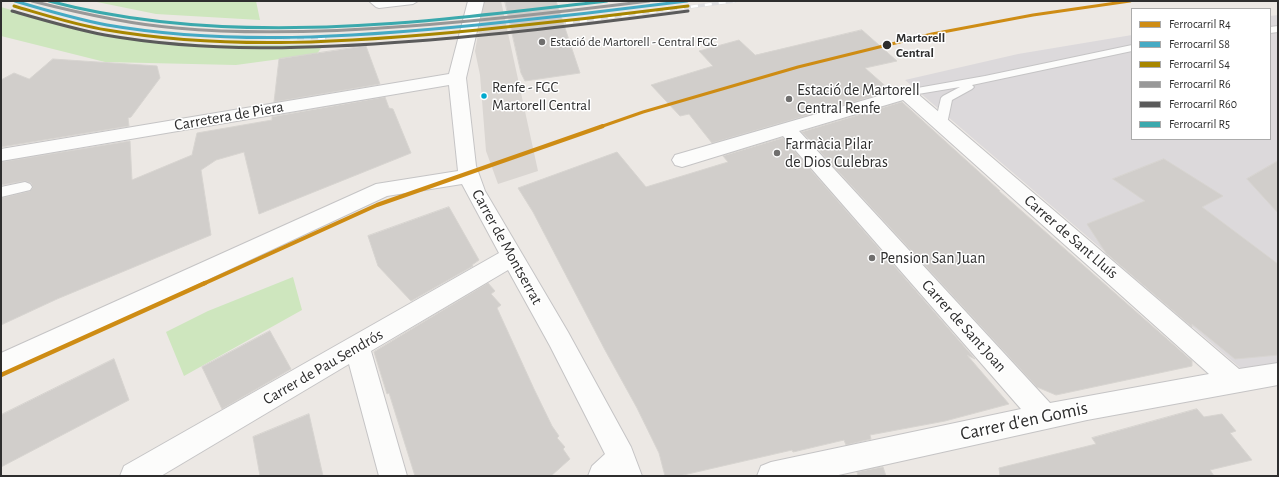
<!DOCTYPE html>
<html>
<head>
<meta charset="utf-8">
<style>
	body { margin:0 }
	#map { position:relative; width:1279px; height:477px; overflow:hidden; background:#ece8e4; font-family:"Alegreya Sans",sans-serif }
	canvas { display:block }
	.frame { position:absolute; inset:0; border:2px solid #2e2e2e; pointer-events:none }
	.legend { position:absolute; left:1131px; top:8px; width:140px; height:132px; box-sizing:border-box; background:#fff; border:1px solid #ababab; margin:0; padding:5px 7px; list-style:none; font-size:12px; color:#2e2e2e }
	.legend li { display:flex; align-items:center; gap:8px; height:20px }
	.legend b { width:20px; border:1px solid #ababab }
</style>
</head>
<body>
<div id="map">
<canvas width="1279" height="477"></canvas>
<div class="frame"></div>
<ul class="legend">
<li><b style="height:5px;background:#ce8c14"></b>Ferrocarril R4</li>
<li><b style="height:5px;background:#45aac4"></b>Ferrocarril S8</li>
<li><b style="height:5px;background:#a78600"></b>Ferrocarril S4</li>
<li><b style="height:5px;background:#989898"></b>Ferrocarril R6</li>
<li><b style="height:5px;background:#5b5b5b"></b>Ferrocarril R60</li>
<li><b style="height:5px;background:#3ba9ad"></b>Ferrocarril R5</li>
</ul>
</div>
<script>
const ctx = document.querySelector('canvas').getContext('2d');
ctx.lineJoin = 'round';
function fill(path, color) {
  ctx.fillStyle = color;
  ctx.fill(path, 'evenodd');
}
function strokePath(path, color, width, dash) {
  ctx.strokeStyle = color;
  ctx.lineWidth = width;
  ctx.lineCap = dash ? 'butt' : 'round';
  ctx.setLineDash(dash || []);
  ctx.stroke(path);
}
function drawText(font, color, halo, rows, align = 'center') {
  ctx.font = font + ' "Alegreya Sans",sans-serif';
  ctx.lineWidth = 3;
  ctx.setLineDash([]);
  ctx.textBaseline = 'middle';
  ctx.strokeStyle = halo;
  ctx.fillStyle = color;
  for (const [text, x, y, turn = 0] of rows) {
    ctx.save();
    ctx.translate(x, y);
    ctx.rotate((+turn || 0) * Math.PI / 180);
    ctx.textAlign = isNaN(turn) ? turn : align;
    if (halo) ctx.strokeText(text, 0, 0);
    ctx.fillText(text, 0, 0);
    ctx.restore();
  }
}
const industrial = new Path2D(`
	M1278,15V383L1259,384L905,80L1018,54L1132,35V139H1270V16Z`);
const green = new Path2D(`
	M92,1H256L260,20L156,14Z
	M1,7L55,23L126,39L210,45H323L317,54L236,65L105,62L1,36Z
	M293,277L302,310L184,376L166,332L208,311Z`);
const plaza = new Path2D(`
	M484,1H501L538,171L498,184L486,151L480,75L475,51Z`);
const building = new Path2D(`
	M505,1H556L580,73L525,81L521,73Z
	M862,30L897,61L865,68L891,91L712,143L689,114L680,116L651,85L713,66L699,51L739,40L755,55Z
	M366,46L380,84L274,102L279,59Z
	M53,59L157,66L160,78L131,117L128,118L129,126L1,147V80L14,73L29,79Z
	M385,97L389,108L393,109L411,153L259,214L244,152L216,160L201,170L211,235L57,299L1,325V198L30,191L33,188L31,183L25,181L1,185V162L130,141L132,180L192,155L197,133L272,120V117Z
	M902,102L1000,191H999L1192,361V366L1056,395L1037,387L802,132Z
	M783,138L975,359L967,355L1009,404L945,421L870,435L871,439L846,445L844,440L793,452L792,450L679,476H665L659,453L637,408L605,350L533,212L518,188L617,152L646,187L728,162L723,156Z
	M1164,159L1223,196L1202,207L1278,264V355L1235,359L1192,324V327L1106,253L1087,224L1145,201L1113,179Z
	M1278,161V213L1247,179Z
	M449,207L479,260L472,265L473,266L411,301L378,266L368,236Z
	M488,283L495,291L491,294L501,305L497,308L534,389L552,426L559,436L557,438L565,447L563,449L570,459L551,476H415L389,393L387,394L374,352Z
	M270,331L291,369L222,409L202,367Z
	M114,359L129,400L1,467V415Z
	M1197,409L1204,417L1222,414L1236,431L1230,433L1252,460L1210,470L1214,476H1000L999,468L1096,444L1092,438Z
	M309,414L323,476H260L253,437Z
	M883,467L886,476H858L857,472Z`);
const service = new Path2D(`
	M369,1H418L413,4L379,8L376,7Z
	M1278,26V32L1270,33V27Z
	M1132,45V51L972,85L974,87L972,89L952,100L947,124L945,127H937L935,124L941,98L943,96L960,87L906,96L902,95L900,93L902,91L906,90L985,76Z
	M25,182L30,184L32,187L30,190L1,197V187Z`);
const minor = new Path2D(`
	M468,1H484L466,78L476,166L485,191L568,332L631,447L642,476H588L592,466L605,454L550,346L508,270L371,351L407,476H379L349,364L161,476H120L124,466L499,253L462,184L387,196L1,376V353L376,184L458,171L449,85L1,161V149L449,74Z
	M906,88L912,89L1239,369L1278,363V385L1087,420L834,476H757L761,466L771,462L1021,409L783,136L682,167L675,165L672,160L675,155ZM903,100L1209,374L1050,403L799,131Z`);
const rail = new Path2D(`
	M566,23L735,1
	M276,38H325`);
const rail1Far2 = new Path2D(`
	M600,127L643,112L798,67L932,34L1033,15L1130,1`);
const rail1Far1 = new Path2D(`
	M203,284L377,205L603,126`);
const rail1 = new Path2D(`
	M1,375L205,283`);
const rail2 = new Path2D(`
	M15,1C45,10 76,19 107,25C229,46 355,37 477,25C547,18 617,10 687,1`);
const rail3 = new Path2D(`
	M14,6C45,15 75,25 107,30C229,51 355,42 478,30C548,23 618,15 688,6`);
const rail4 = new Path2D(`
	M32,1C79,13 127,24 176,28C254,35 332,32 410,26C490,20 569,11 649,1`);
const rail5 = new Path2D(`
	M12,11C43,20 73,29 105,35C207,53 313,49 416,41C507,34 597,23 688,11`);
const rail6 = new Path2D(`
	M49,1C229,49 425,22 607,1`);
const markers = [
	[542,42,4,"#706f6e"],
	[887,45,5,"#2e2e2e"],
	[484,96,3.5,"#00a9ce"],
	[789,99,4,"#706f6e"],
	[777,153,4,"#706f6e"],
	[872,258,4,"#706f6e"]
];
const farStopnames = [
	["Martorell",896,38],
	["Central",896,53]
];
const farPoinames = [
	["Estació de Martorell - Central FGC",550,42]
];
const busNames = [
	["Renfe - FGC",492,87],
	["Martorell Central",492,105]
];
const poiNames = [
	["Estació de Martorell",797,90],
	["Central Renfe",797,108],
	["Farmàcia Pilar",785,144],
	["de Dios Culebras",785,162],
	["Pension San Juan",880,258]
];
const streetNames = [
	["Carretera de Piera",229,116,-10],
	["Carrer de Sant Lluís",1071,237,41],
	["Carrer de Montserrat",507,247,61],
	["Carrer de Sant Joan",964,326,48],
	["Carrer de Pau Sendrós",323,367,-30]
];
const nearStreetnames = [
	["Carrer d'en Gomis",1024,421,-12]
];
fill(industrial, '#dcd9db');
fill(green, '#cee6be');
fill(plaza, '#dad6d2');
fill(building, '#d1cecb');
strokePath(building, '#d7d4d0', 1);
strokePath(service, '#c5c4c5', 2);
strokePath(minor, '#c5c4c5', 2);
fill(service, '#fcfcfb');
fill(minor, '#fcfcfb');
strokePath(rail, '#dfdfe1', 3.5);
strokePath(rail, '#fff', 2.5, [7]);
strokePath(rail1Far2, '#ce8c14', 3);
strokePath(rail1Far1, '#ce8c14', 4);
strokePath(rail1, '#ce8c14', 4.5);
strokePath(rail2, '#45aac4', 3);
strokePath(rail3, '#a78600', 3);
strokePath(rail4, '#989898', 3);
strokePath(rail5, '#5b5b5b', 3);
strokePath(rail6, '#3ba9ad', 3);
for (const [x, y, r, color] of markers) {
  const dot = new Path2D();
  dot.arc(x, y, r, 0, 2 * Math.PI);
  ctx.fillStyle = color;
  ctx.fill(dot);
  strokePath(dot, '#fff', 1.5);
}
drawText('bold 13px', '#2e2e2e', '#fff', farStopnames, 'left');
drawText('13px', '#2e2e2e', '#fff', farPoinames, 'left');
drawText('15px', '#2e2e2e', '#fff', busNames, 'left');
drawText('16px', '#2e2e2e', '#fff', poiNames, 'left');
drawText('16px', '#2e2e2e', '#fff', streetNames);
drawText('19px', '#2e2e2e', '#fff', nearStreetnames);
</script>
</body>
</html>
